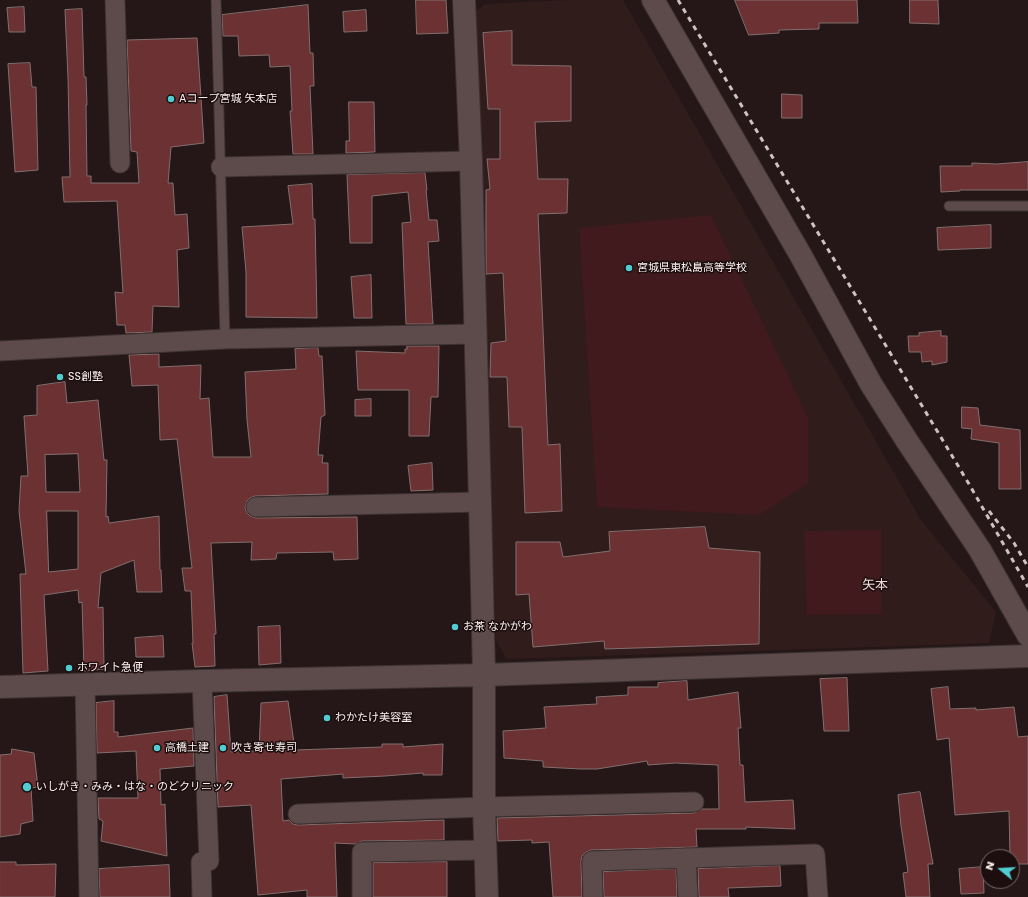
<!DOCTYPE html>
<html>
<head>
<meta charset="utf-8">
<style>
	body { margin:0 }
	#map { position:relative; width:1028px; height:897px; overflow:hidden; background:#251717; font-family:Poppins,sans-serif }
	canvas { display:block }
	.north { position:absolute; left:980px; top:849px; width:40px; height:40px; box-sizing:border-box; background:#1c0e0e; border:1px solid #756868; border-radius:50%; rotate:288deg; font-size:11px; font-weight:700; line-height:16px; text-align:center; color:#fbf0f0 }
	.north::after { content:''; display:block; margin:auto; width:14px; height:18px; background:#51ccd2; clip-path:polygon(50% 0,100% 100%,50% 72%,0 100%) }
</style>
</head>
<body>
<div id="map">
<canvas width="1028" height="897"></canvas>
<div class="north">N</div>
</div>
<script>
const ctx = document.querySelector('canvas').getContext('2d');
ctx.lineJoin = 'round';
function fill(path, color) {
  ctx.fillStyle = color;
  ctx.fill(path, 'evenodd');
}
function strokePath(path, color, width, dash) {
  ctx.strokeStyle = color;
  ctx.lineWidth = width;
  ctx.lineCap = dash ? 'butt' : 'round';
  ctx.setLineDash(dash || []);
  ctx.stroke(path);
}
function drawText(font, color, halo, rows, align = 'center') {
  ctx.font = font + ' Poppins,"Noto Sans JP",sans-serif';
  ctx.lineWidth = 3;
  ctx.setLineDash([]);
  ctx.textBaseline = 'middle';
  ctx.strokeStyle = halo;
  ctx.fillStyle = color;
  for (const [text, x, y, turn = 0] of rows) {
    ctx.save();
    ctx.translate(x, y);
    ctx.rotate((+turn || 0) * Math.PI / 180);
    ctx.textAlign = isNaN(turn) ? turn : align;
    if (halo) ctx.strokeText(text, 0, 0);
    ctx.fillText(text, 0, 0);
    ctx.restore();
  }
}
const built = new Path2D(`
	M569,0H623L921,520L996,612L989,643L507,659L496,641L471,16L485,4Z`);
const green = new Path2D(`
	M711,215L808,418V483L759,515L597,507L579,228Z
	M881,530L882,614L807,615L804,531Z`);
const building = new Path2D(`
	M416,0H446L448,33L417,34Z
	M735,0H857L858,23H819V29L779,30V33L749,35Z
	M910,0H938L939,24L910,23Z
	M308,5L310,53H313L314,86H310L313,154H293L290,111H292L290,66L270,67L269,55L239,56L238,36H223L222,15Z
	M24,7L25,32H9L7,8Z
	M82,9L84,77H86L87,105H86L87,176H91V183H139L137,152L131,151L127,40L197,38L204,143L171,147L168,183H173L175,215L187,214L189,248L177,250L179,307L153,306L152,332L126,333L125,325H117L115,292L123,293L117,201L64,202L62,177H70L68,78L65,10Z
	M366,10L367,31L344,32L343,12Z
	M512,31V65L571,66V121L535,122L538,179H568L567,213L538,214L548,445L560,444L562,511L525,513L522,427H509L507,377H490L491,343L506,341L503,273L486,274V190L490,189L487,159H500V109H488L483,33Z
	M30,63L32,87H36L38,170L15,172L8,64Z
	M782,94L802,95V118H782Z
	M349,102H374L375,152L346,153V141H349Z
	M1028,162V190H960V191L941,192L940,166H972V163L996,164Z
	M425,173L427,190H426L429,220H437L439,241L428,242L433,324H406L402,223L411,222L408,192L372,196V243H350L347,175Z
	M312,184L313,219H315L317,318L246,317V272L242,227L293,224L288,186Z
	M991,225V248L938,250L937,228Z
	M371,275L372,318H354L351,277Z
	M941,331V336H947V362L932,365V361L922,362L921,352H909L908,336H919V333Z
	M407,346H439L438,397H431L429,436H409V390H358L356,351L405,353V349H407Z
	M318,348L319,356H322L325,415L321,417L318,455H323L322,463H328V494L255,496L250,498L247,501L245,508L247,513L250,516L256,518L357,517L358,559L334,560L333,552L277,553L276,559L251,560L252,542L211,543L216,634H214L215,666L195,667L192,643H193L191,591H185L182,568H192L177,439L160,440L158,385L132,386L129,355L159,354V367L201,365L200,399L209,398L213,457H251L247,420L245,372L296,369L295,349Z
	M65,382L67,403L98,400L104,460H107L106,517L108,516L109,523L159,516L160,570H161L162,592H137L134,560L101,573L98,608L103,607L104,669L84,671L82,602L79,603L78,590L44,595L48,671L23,673L20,574H26L19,511L21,476H28L24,416L37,415V386ZM78,454L80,492H46L45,455ZM47,511H78V569L49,572Z
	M371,399V416H355V400Z
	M962,407L978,408L980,425L1020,430L1021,489H999V443L971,439L972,429L962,428Z
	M432,463L433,490L411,491L408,466Z
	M705,527L709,548L760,552L759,644L605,649L604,641L533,647L529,594L516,595V542H560L563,557L610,551L609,532Z
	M280,626L281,663L259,665L258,627Z
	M163,636L164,657H136L135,638Z
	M847,678L849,731H824L820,679Z
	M687,681L688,700L738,692L741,728H738L740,765H743L745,802L793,800L795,829L746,827V829H696L697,847L591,850L586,852L582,856L581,861L582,897H553L549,842L532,843V840L498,841L497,818L694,813L702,809H719L718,765L675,763L648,765L647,761L597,769H581L543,767V761L504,758L503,731L546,728L544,707L597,704L596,697L628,695V687H658V683Z
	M948,687L950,709L976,708V710L1014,707L1018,737L1028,736V864H1012V857H1010L1009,811L955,815L949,738L937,740L931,689Z
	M227,695L231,752L259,751L261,703L288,701L295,750L382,747V744H403V747L443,744L442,775H423V773L385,776L343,778V774L281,779L283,821L289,820L293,824L298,825L444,820V840L362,841L355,844L335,843L337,897H307V890L258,895L251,805L218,807L214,697Z
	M114,701V732H118V737L193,728L194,766L160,769L161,805L165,804L167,856L101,841L103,821L99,819L98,798H138L136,751L97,753L96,703Z
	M12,749L34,753L38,787L31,788L33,821L21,824L20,834L0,837V755L11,754Z
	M920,792L933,864H928L930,897H906L903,873L908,872L901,826L898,795Z
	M0,862H16V865L56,864L55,897H0Z
	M447,862V897H373V863Z
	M169,865L170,897H100L99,869Z
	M780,866L781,886L728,888L729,897H699L698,869Z
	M983,867L984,893L961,894L959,869Z
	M676,869L677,897H604L603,872Z`);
const service = new Path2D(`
	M216,0L225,339
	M949,206H1028`);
const minor = new Path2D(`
	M115,0L120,163
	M221,167L471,161
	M0,351L225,339L475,334
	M256,507L480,502
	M202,681L209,861L201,862L202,897
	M85,685L89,897
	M298,814L484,807L694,802
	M686,858L688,897
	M362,897V852L485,850
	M593,897L592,861L815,854L818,897`);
const tertiary = new Path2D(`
	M464,0L471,161L480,502L484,675V807L487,897
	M653,0L800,254L871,384L907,441L980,550L1028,635
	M0,687L202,681L484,675L1028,656`);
const rail = new Path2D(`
	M678,0L969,484L1028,587
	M989,511L1014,543L1028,567`);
const markers = [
	[171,99,4,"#51ccd2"],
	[629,268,4,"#51ccd2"],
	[60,377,4,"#51ccd2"],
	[455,627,4,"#51ccd2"],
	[69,668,4,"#51ccd2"],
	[327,718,4,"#51ccd2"],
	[157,748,4,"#51ccd2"],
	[223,748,4,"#51ccd2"],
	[27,787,5,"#51ccd2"]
];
const poiNames = [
	["Aコープ宮城 矢本店",179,99],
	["宮城県東松島高等学校",637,268],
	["SS創塾",68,377],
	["お茶 なかがわ",463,627],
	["ホワイト急便",77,668],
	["わかたけ美容室",335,718],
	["高橋土建",165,748],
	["吹き寄せ寿司",231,748],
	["いしがき・みみ・はな・のどクリニック",36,787]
];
const quarterNames = [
	["矢本",875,586]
];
fill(built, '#311c1c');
fill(green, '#401a1c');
fill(building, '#6b3133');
strokePath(building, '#826f6e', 1);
strokePath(service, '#3d3233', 11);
strokePath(minor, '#3d3233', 21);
strokePath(tertiary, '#3d3233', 24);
strokePath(service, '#5d4b4b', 9);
strokePath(minor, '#5d4b4b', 19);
strokePath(tertiary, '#5d4b4b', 22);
strokePath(rail, '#cdc1c1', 3, [5, 5]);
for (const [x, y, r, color] of markers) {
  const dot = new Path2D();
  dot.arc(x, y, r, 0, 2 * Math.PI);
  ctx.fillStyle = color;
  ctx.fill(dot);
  strokePath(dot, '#1c0e0e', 1.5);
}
drawText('11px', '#fbf0f0', '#1c0e0e', poiNames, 'left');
drawText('13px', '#ecd7d6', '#1c0e0e', quarterNames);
</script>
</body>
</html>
